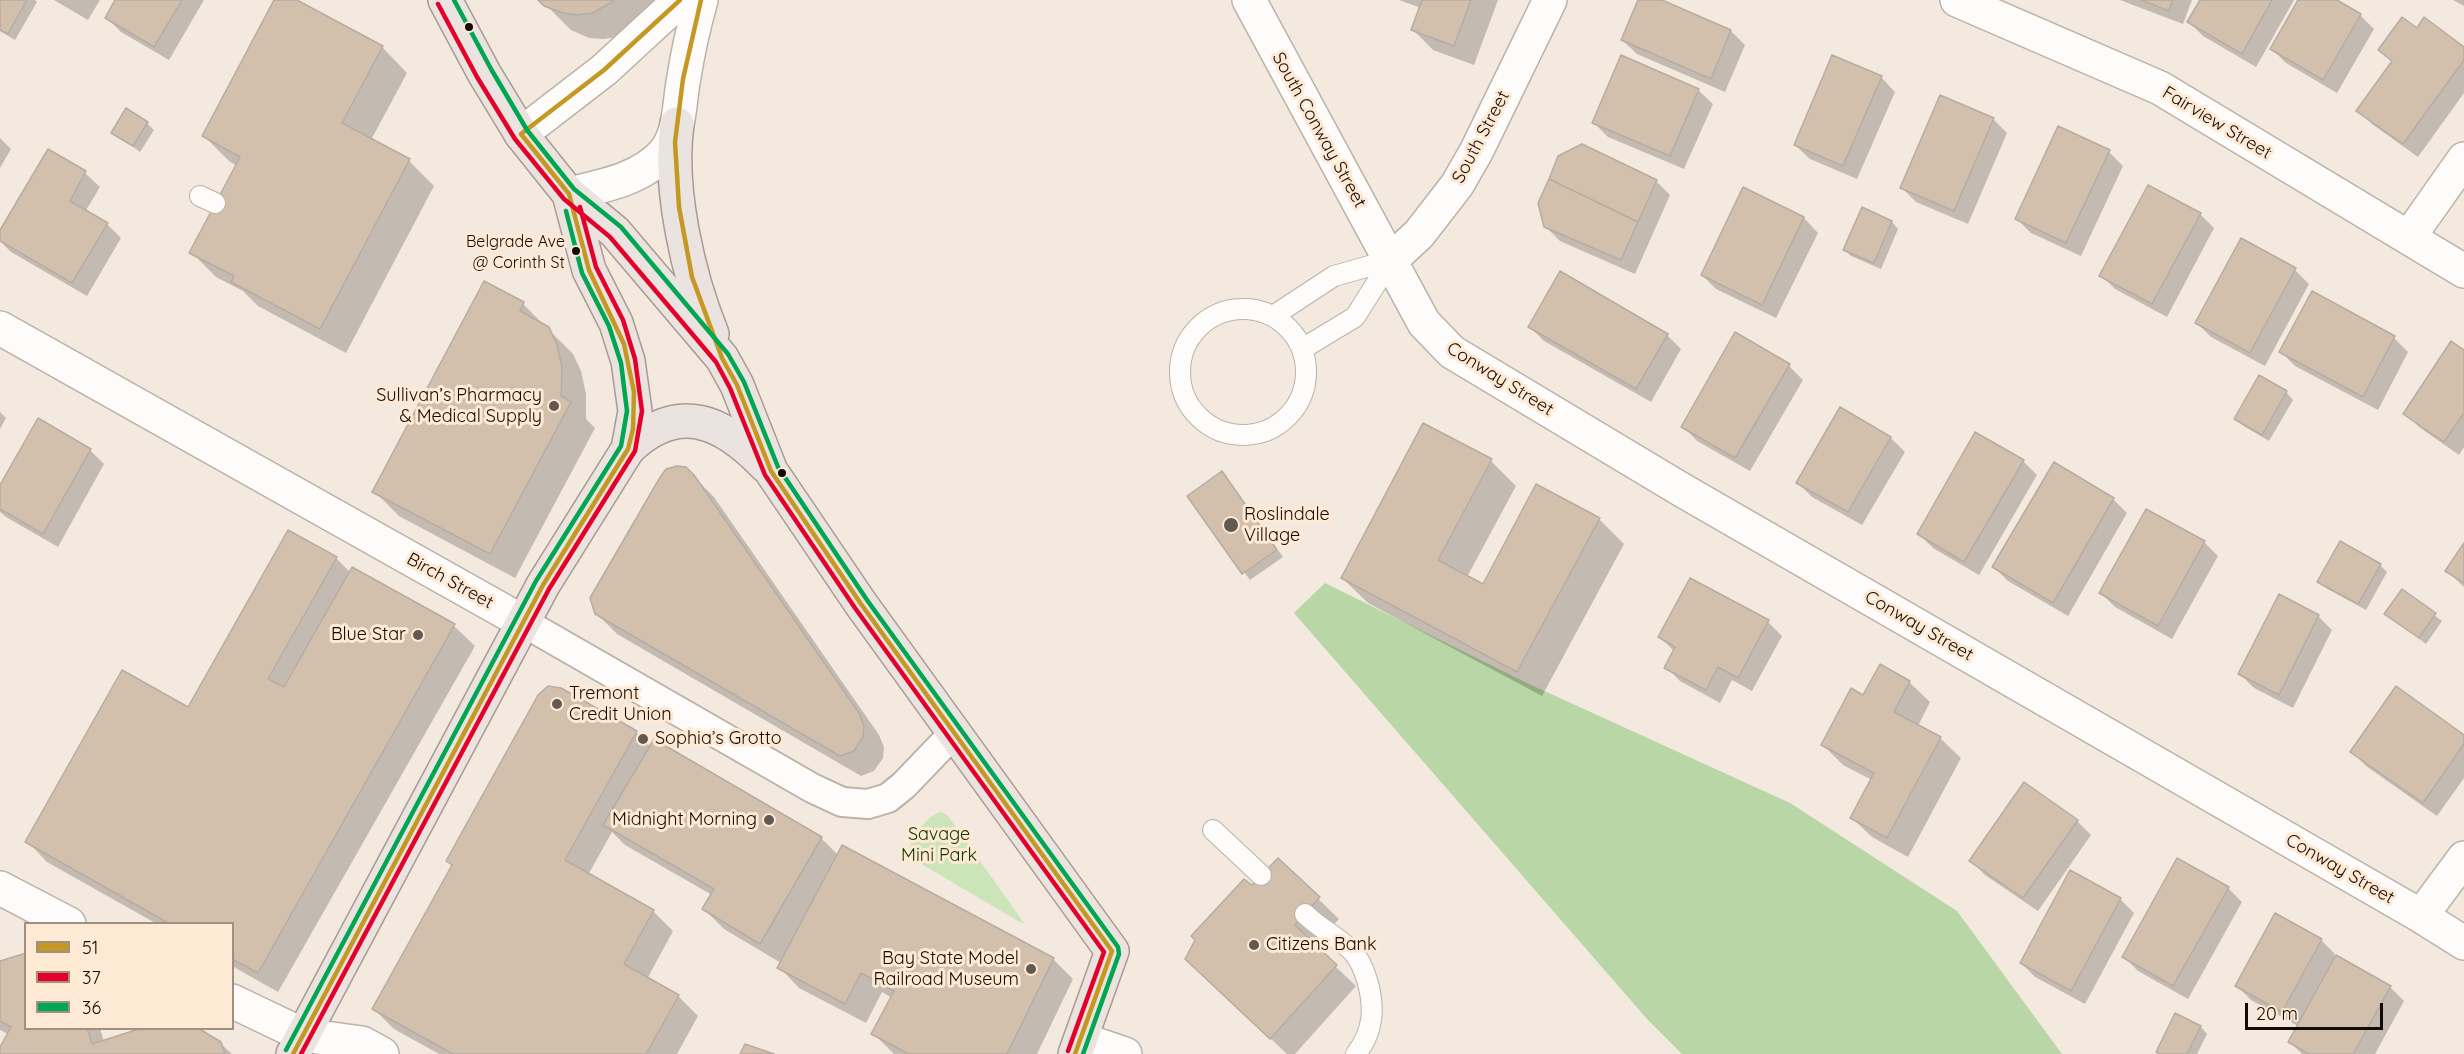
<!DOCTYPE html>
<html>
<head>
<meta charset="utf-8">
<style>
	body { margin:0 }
	#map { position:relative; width:2464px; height:1054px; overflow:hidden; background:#f4e9de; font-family:Quicksand,sans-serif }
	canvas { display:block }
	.legend { position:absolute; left:24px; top:922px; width:210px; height:108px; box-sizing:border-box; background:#fee9d4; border:2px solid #a09081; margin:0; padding:8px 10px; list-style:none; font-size:18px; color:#140b04 }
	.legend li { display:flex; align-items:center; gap:12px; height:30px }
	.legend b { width:30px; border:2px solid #a09081 }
	.scale { position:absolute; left:2245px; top:1003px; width:138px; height:27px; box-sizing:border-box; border:3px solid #140b04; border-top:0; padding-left:8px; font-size:18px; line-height:21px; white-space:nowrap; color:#140b04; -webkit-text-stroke:4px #fee9d4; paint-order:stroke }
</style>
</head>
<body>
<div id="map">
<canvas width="2464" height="1054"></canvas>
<ul class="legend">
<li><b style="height:8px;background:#c49822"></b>51</li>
<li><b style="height:8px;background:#e4002b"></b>37</li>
<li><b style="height:8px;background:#00a651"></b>36</li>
</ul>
<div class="scale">20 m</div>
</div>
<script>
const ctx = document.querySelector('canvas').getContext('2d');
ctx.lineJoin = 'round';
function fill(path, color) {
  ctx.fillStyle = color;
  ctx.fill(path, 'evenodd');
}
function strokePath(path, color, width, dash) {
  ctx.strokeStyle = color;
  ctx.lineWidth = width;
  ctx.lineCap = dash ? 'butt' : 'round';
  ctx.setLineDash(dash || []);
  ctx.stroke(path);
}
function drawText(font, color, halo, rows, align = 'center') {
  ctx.font = font + ' Quicksand,sans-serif';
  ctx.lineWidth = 6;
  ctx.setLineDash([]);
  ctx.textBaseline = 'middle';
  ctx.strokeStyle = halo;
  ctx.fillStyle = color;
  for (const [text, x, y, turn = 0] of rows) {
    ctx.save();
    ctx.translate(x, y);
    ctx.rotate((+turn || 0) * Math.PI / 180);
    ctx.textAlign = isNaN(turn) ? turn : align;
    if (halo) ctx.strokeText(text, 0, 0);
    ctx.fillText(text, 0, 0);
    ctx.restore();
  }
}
const green = new Path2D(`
	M942,812L948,816L1024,923L1023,924L913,859L909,848C915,835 927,814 942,812Z`);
const forest = new Path2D(`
	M1325,583L1527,683L1790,803L1957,911L2062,1054H1682L1647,1019L1294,613Z`);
const shadow = new Path2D(`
	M0,0H35L37,2L15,40L0,31Z
	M54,0H100L88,20Z
	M117,0H204L169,60L121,32L107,18Z
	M276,0H293L382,47L407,73L371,140L409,161L434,186L346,353L258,306L243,291L216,277L191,252L237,166L229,161L204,136Z
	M541,0H660L619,37L603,39L589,38L571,30Z
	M1399,0H1498L1474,65L1433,50L1413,30L1421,8Z
	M1639,0H1658L1731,31L1745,45L1725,92L1637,54L1622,40Z
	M2120,0H2192L2183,24Z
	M2201,0H2294L2256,67L2203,36L2189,22Z
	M2300,0H2334L2360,15L2374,29L2337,93L2286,63L2272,49Z
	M2453,0H2464V6Z
	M2417,30L2464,48V93L2418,157L2372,124L2358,110L2393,62L2380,50Z
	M1881,77L1895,92L1857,179L1810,159L1795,145Z
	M1698,90L1713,104L1684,169L1608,137L1594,123Z
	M1993,119L2007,133L1968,224L1916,202L1902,188Z
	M147,123L154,130L140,152L113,132Z
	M0,138L11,149L0,168Z
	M48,151L85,173L100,187L85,212L107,224L121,238L87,296L11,252L0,241V233Z
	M2109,152L2123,166L2081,256L2031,233L2017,219Z
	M1656,181L1670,195L1635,274L1560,241L1546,227Z
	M1744,189L1804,218L1818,233L1776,318L1716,289L1702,275Z
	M2200,214L2214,228L2167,317L2115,289L2101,275Z
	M1892,222L1898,229L1881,269L1851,256L1844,249Z
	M2241,240L2295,270L2309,284L2265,366L2211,337L2197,323Z
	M484,283L523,304L573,354L581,371L586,394V419L595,428L515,578L399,516L374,491Z
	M2312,293L2394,338L2408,352L2378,410L2295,366L2281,352Z
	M1530,327L1667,335L1681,349L1651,402L1544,341Z
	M1736,334L1789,366L1803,380L1750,471L1697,441L1683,426Z
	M2464,352V447L2459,455L2419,427L2405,413Z
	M2260,377L2287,393L2293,400L2269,441L2242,425L2235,418Z
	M1840,409L1891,438L1905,452L1862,525L1812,497L1798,483Z
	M0,412L6,418L0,429Z
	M38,420L90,450L104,464L58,547L6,517L0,512V488Z
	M1491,461L1516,486L1467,577L1483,586L1599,519L1624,544L1542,696L1368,603L1342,578Z
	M2023,461L2037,475L1979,575L1933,548L1919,534Z
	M2054,464L2113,499L2127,513L2068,616L2008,581L1994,567Z
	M686,469L714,497L879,735L884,747L883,758L874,771L861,776L617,634L596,613Z
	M1222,473L1283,557L1250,580L1189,496Z
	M289,532L336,558L351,573L353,569L454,626L475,646L278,992L232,966V924H157L47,862L27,841L189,709Z
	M2204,542L2218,556L2172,639L2115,607L2101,593Z
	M2464,546V587L2447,571Z
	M2380,565L2387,572L2366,610L2326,588L2319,581Z
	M1691,580L1768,622L1782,636L1752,691L1732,680L1720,703L1680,681L1666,667L1674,651L1660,637Z
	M2403,591L2442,621L2426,644L2386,614Z
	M2318,616L2332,630L2293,708L2254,688L2240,674Z
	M1909,682L1930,702L1918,726L1940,738L1961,758L1908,857L1872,837L1851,817L1872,780L1843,765L1822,744L1864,697Z
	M636,732L651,747L821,838L839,856L1053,959L1073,979L1037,1054H894L873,1033L892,998L882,992L866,1023L799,988L779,967L781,963L724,929L704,909L712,895L625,845L612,832L588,875L653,911L673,931L647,979L678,996L698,1016L677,1054H439L394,1029L374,1009L453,866L448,861Z
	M2464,736V778L2437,816L2366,766L2352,752Z
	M2077,821L2091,835L2038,911L1985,875L1971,861Z
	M1278,860L1339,919L1314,946L1356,986L1295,1054H1287L1207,979L1252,887Z
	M2228,888L2242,902L2188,999L2138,971L2124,957Z
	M2120,899L2134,913L2085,1004L2035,977L2021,963Z
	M2321,940L2335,954L2334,956L2390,987L2404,1001L2375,1054H2302L2290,1042L2298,1026L2251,1000L2237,986Z
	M0,963L26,1028H100L104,1042L220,1043L232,1054H0L8,1034L0,1030Z
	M2176,1015L2201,1027L2207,1034L2197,1054H2160L2158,1052Z`);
const building = new Path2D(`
	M0,0H27L8,34L0,30Z
	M115,0H182L154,47L105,18Z
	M274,0H297L383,46L342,123L410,159L320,329L231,282L234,276L189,253L240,157L202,136Z
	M538,0H615L593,13L577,15L563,13L544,6Z
	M1422,0H1471L1454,46L1411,30Z
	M1638,0H1662L1731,30L1711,79L1621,40Z
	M2141,0H2173L2169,11Z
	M2200,0H2272L2242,54L2187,22Z
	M2298,0H2337L2361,14L2323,80L2270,49Z
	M2402,17L2417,28L2424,17L2464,47V60L2403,144L2356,111L2392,61L2378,50Z
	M1621,55L1699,89L1670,156L1592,123Z
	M1832,55L1882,76L1843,166L1794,145Z
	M1940,95L1994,118L1954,211L1900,188Z
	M126,108L148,122L133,146L111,133Z
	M2058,126L2110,150L2066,243L2015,219Z
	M1582,144L1657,180L1638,222L1549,179L1558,156Z
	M48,149L86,171L70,201L108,223L72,283L0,241V230Z
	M1549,179L1638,222L1621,260L1544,227L1538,203Z
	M2148,185L2201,213L2152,304L2099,276Z
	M1743,187L1804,217L1762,305L1701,275Z
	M1862,207L1892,221L1874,263L1843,250Z
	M2241,238L2296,268L2250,353L2195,323Z
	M1560,271L1668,334L1636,389L1528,327Z
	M484,281L524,302L520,311L549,327L557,345L562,367L561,396L571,402L490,554L372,492Z
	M2312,291L2395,336L2363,397L2279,352Z
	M1735,332L1790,364L1735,458L1681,427Z
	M2451,341L2464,350V413L2444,442L2403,414Z
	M2259,375L2287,391L2262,435L2234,419Z
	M1840,407L1891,437L1848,512L1796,483Z
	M38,418L91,449L43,534L0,509V485Z
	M1423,423L1492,459L1438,560L1483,584L1536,484L1600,518L1517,672L1341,578Z
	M1975,432L2024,460L1964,562L1917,534Z
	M2054,462L2114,498L2053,603L1992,567Z
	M677,466L686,467L694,475L859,713L864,726L863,737L854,751L840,756L595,614L590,598L659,479L666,469Z
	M1222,471L1277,550L1242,574L1187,496Z
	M2146,509L2205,541L2158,626L2099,593Z
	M288,530L337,557L268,679L284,687L352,567L455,624L258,973L232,959V924H170L25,842L122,670L188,707Z
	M2340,541L2381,564L2358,604L2317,582Z
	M2464,543V583L2445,571Z
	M1690,578L1769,620L1738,678L1718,667L1706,690L1664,668L1675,647L1658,637Z
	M2402,589L2436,613L2419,638L2384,614Z
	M2279,594L2319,615L2279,695L2238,674Z
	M1880,664L1910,681L1894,712L1941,737L1887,838L1850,818L1874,773L1821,745L1851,688L1863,695Z
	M548,686L561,688L637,731L565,860L654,910L624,964L679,995L646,1054H453L372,1009L452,865L446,861L538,695Z
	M2396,686L2464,735V744L2423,803L2350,752Z
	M654,739L822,837L760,944L702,909L714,889L603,825Z
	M2024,782L2078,820L2023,898L1969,861Z
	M842,845L1054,958L1007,1054H909L871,1034L894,991L861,973L845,1004L777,968Z
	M1278,858L1320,897L1295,925L1337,965L1270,1039L1185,959L1195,940L1191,936L1244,879L1252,885Z
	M2177,858L2229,887L2173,986L2122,957Z
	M2070,870L2121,898L2071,991L2020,963Z
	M2275,913L2322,939L2282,1012L2235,986Z
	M26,953V1028H87L92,1044L142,1028H198L221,1042L225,1054H0V1047L11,1027L0,1021V961Z
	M2336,955L2391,986L2353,1054H2309L2288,1042Z
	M2175,1013L2201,1026L2187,1054H2160L2156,1052Z
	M745,1044L774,1054H740Z`);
const service = new Path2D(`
	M200,196L215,203
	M1180 372a63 63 0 1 1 126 0a63 63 0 1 1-126 0Z
	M1273,316L1334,276L1391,260
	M1302,349L1355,317L1391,260
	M1213,830L1261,875
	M1305,914C1319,928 1338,937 1352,951C1360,959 1364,970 1367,980C1375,1007 1374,1031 1356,1054`);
const pedestrian = new Path2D(`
	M523,622L812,788L842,802L868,804L888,798L904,785L953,734`);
const minor = new Path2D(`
	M1249,0L1424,323L1452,352L1682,490L2421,916L2464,858
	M1957,0L2160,88L2464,271
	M2409,237L2464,159
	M1391,260L1419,234L1457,185L1476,152L1550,0
	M0,328L523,622
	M0,888L69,924
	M2421,916L2464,943
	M232,1001L303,1035L362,1043L382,1054
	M1081,1039L1125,1054`);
const tertiary = new Path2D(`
	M521,134L604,70L680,0
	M569,194C603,186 642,179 665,152C681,131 679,101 684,77C688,51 694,25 701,0`);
const primary = new Path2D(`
	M445,0L484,73L521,134L569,194L615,232L722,358L737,385L771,471L861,604L1112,951L1075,1054
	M677,124C668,188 688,275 712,334
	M628,449C678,401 722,420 766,466
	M293,1054L543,585L628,449L635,411L628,361L616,323L589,270L569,194`);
const bus1 = new Path2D(`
	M701,0L683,79L675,142L679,207L692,277L722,358L737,385L771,471L861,604L1112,951L1075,1054
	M293,1054L543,585L628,449L633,429L634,392L624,344L589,270L569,194L521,134L604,70L680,0`);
const bus2 = new Path2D(`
	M438,4L477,77L515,139L564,199L610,237L716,362L730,388L765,475L855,608L1104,952L1068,1051
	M301,1054L549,589L635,451L642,411L635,359L623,320L596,267L580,207`);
const bus3 = new Path2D(`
	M454,0L491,69L527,130L574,189L621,227L728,354L744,382L778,467L867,600L1118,947L1119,954L1083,1054
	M286,1050L536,581L621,446L627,411L621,363L609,326L582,273L566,211`);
const markers = [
	[469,27,5,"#140b04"],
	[576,251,5,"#140b04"],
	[554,406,6,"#625950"],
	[782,473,5,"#140b04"],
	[1231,525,8,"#625950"],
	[418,635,6,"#625950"],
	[557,704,6,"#625950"],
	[643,739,6,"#625950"],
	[769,820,6,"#625950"],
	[1254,945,6,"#625950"],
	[1031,969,6,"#625950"]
];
const busNames = [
	["Belgrade Ave",565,242],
	["@ Corinth St",565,263]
];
const streetNames = [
	["Fairview Street",2217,123,31],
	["South Conway Street",1319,130,61],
	["South Street",1481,137,-62],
	["Conway Street",1500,379,32],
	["Birch Street",450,581,29],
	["Conway Street",1919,626,30],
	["Conway Street",2340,869,30]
];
const poiNames = [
	["Sullivan’s Pharmacy",542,396],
	["& Medical Supply",542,417],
	["Roslindale",1244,515,"left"],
	["Village",1244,536,"left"],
	["Blue Star",406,635],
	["Tremont",569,694,"left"],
	["Credit Union",569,715,"left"],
	["Sophia’s Grotto",655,739,"left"],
	["Midnight Morning",757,820],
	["Citizens Bank",1266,945,"left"],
	["Bay State Model",1019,959],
	["Railroad Museum",1019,980]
];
const parkNames = [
	["Savage",939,835],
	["Mini Park",939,856]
];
fill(green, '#cbe5b9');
fill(forest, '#b9d6a6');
fill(shadow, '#0003');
fill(building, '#d2c0ac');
strokePath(building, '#b6aca3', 1.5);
strokePath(service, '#bbb2a8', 22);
strokePath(pedestrian, '#bbb2a8', 32);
strokePath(minor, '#bbb2a8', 36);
strokePath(tertiary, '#bbb2a8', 36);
strokePath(primary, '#a99b91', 36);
strokePath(service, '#fdfcfa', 20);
strokePath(pedestrian, '#fdfcfa', 28);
strokePath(minor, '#fdfcfa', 33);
strokePath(tertiary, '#fdfcfa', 33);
strokePath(primary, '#eae3df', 33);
strokePath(bus1, '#c49822', 4.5);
strokePath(bus2, '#e4002b', 4.5);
strokePath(bus3, '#00a651', 4.5);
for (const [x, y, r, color] of markers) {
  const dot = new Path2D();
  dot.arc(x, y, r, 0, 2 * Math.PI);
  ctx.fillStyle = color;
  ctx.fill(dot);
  strokePath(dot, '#fee9d4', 2);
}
drawText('16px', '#140b04', '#fee9d4', busNames, 'right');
drawText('18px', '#140b04', '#fee9d4', streetNames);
drawText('18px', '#140b04', '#fee9d4', poiNames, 'right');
drawText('18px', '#0d3600', '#fee9d4', parkNames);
</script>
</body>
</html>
